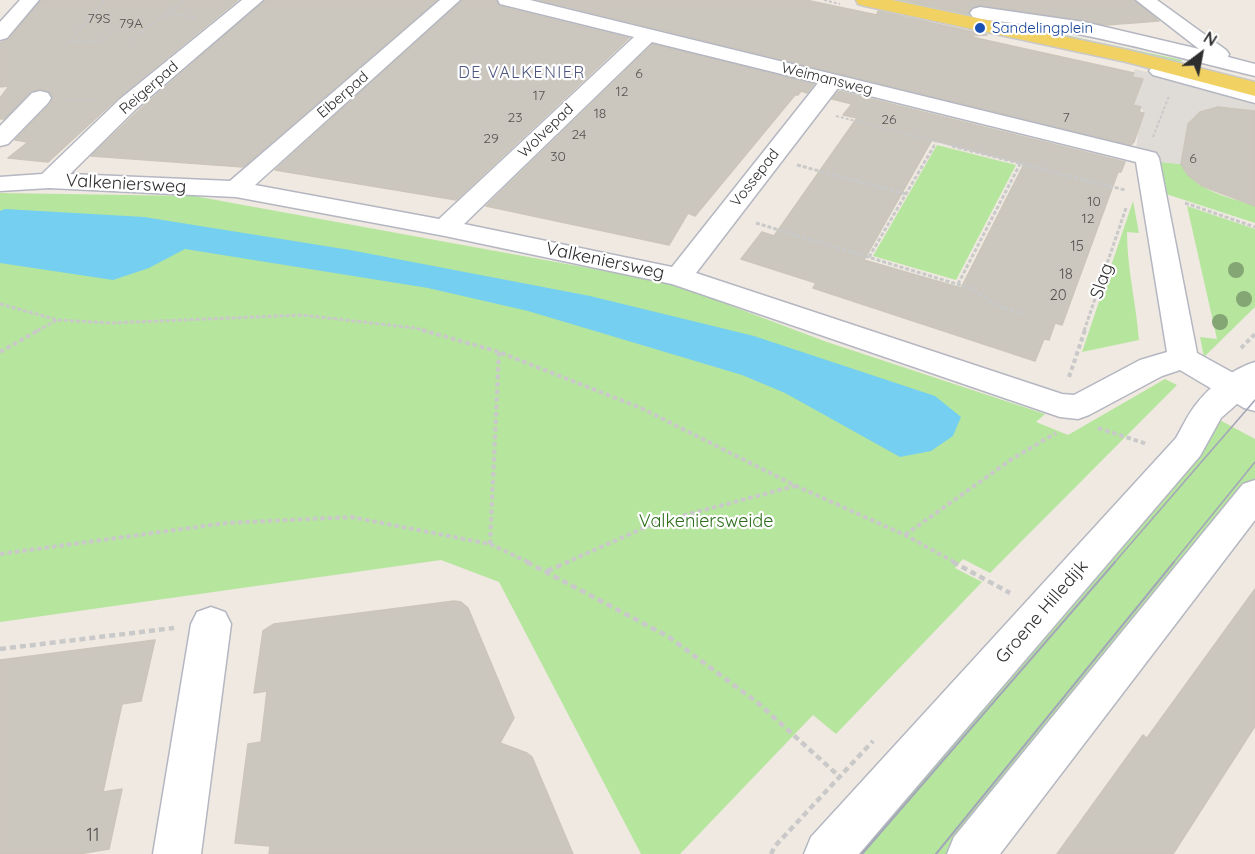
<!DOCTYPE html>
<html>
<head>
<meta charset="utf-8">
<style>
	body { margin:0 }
	#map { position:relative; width:1255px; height:854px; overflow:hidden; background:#efe9e1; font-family:Quicksand,sans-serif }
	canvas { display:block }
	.north { position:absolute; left:1171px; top:24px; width:60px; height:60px; -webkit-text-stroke:4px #fff; paint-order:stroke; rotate:32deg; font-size:16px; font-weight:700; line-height:24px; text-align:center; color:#2e2e2e }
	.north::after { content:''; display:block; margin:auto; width:21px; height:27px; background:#2e2e2e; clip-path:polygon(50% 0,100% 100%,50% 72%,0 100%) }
</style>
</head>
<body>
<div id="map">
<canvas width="1255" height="854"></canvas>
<div class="north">N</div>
</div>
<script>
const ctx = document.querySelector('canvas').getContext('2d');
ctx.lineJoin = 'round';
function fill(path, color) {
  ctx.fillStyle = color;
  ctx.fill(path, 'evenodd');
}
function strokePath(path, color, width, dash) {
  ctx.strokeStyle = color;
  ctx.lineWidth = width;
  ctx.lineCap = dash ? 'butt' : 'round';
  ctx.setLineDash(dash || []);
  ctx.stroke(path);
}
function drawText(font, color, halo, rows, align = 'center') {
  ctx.font = font + ' Quicksand,sans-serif';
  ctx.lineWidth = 4.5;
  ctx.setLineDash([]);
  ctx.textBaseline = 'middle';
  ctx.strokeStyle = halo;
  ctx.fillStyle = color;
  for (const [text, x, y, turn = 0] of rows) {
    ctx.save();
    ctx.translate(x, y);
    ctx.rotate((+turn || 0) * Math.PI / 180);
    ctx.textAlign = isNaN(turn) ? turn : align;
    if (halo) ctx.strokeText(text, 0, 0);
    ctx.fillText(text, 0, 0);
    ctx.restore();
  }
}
const green = new Path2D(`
	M879,0H902L1182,60L1178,67Z
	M937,145L1016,165L956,280L873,256Z
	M1160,162L1181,164C1194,191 1229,197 1255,206V223L1166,194Z
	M0,193L194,196L671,283L824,341L1045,414L1036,422L1068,435L1165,379L1177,385L990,573L963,559L955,568L982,582L836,734L813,715L680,854H641L499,582L441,560L0,622Z
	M1133,201L1139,233L1127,232C1127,268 1136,303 1139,340L1082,352Z
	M1187,206L1255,229V307L1204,357L1200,337L1217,339Z
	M1216,418L1255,439V479L954,854H846Z`);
const plaza = new Path2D(`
	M1135,69L1255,101V111L1226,107L1200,112L1193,119L1181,164L1160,162L1159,157L1136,151L1138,132L1144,113L1141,107L1133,105L1143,79L1132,77Z`);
const water = new Path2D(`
	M5,209L144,217L350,250L590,296L754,336L935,396L961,417L953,436L931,451L900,457L785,393L742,375L528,311L428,288L185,249L149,268L113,280L0,263V211Z`);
const building = new Path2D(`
	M41,0H238L119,97L48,162L8,158L28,142L15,140L50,104L53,99L50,92L41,89L31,91L4,119H0V98L9,86L0,87V43L9,39Z
	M265,0H437L243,167L91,156L138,111Z
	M462,0H496L499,6L629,38L456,200L275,170Z
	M539,0H806L877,15L878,11L987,35L967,36L1134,73L1132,77L1143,79L1133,105L1141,107L1139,112L1144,113L1134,142L1131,145Z
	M903,0H1134L1159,21L1106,25L980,5L971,8L968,14Z
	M653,44L814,84L807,93L801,91L798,95H795L695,216L688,213L669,245L486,206Z
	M839,91L1125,162L1121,172H1118L1062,325L1055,323L1049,340L1044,339L1035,361L813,288L816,283L741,259L762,232L774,236L857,118L843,115L852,104L832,99ZM932,140L1024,164L961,288L864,260Z
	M1218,107L1255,111V206L1202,186L1188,175L1181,164L1188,124L1200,112Z
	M1255,589V726L1173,854H1057L1143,735L1147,738Z
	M454,601L461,602L468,608L514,718L500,743L527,753L532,757L573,854H269L270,846L235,843L248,744L261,742L267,691L254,693L263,631L274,624Z
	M155,640L141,701L122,704L116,731L103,792L122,789L109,849L79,854H0V660Z`);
const pathFar3 = new Path2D(`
	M824,0L840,4
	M167,14L195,17
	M103,40L116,27
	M129,41L185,0
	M101,42L70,41L105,0
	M63,99L94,101
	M836,116L958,147
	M1153,137L1169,96
	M933,147L936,142`);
const pathFar2 = new Path2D(`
	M952,146L1125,190
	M797,165L906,194
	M1185,203L1255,227
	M756,223L973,289L999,307L1023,314
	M869,257L934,146
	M958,284L1020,164
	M0,304L58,320L111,323L302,315L415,328L427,331
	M37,331L57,320
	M1084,331L1126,208`);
const pathFar1 = new Path2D(`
	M422,330L499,352L641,408L796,486L905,535L956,563
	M1241,348L1255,334
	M0,352L39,330
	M1069,377L1085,330
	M1098,428L1147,444
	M905,535L1012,459L1056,433
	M490,544L499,352
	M0,554L226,523L351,517L490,544L530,563
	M565,563L655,523L795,486`);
const path = new Path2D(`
	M527,562L669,637L758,703L840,777
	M953,562L1010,593
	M547,571L568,562
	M0,649L174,628
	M771,854L775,846L873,741`);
const street = new Path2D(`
	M20,0H39L7,38L0,40V22Z
	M242,0H263L136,109L70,174L230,181L440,0H460L255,185L439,219L634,37L500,4L498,0H530L1156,153L1159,158L1197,353L1255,385V411L1244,408L1180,370L1162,376L1089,415L1078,419L1060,417L672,284L445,236L236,197L49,188L0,191V177L42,174L120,99ZM652,42L818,83L672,267L464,224ZM838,88L1136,162L1167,352L1140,360L1074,395L1062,394L696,273Z
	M1136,0H1157L1226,50L1229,54L1228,57L1255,64V76C1163,54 1074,28 980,19L973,17L970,13L973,9L980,7L1084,22L1199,49Z
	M1160,65L1255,89V103L1153,75L1149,71L1153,67Z
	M40,91L48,93L51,98L48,103L8,144L0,146V126L32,93Z
	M211,607L225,612L231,624L201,854H153L191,624L197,612Z`);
const secondary = new Path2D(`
	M1255,362V388L1221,418L1200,456L859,854H804L811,837L1176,438C1183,426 1189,412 1198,402C1211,385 1235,368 1255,362Z
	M1255,480V520L1000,854H947L954,837L1243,484Z`);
const primary = new Path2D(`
	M856,0H892L1128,50L1255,82V96L1126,62L865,6L858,4Z`);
const tramFar1 = new Path2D(`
	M1114,563L1255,400
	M1173,563L1255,462`);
const tram = new Path2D(`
	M862,854L1115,562
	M936,854L1174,562`);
const trees = [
	[1236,270],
	[1244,299],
	[1220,322]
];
const markers = [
	[980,28,6,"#1a4fb4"]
];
const farNumbernames = [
	["79S",99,19],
	["79A",131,24],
	["6",639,74],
	["12",622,92],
	["17",539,96],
	["18",600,114],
	["23",515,118],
	["7",1066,118],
	["26",889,120],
	["24",579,135],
	["29",491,139],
	["30",558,157],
	["6",1193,159],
	["10",1094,202],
	["12",1088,219]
];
const farTransitnames = [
	["Sandelingplein",992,28]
];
const farStreetnames = [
	["Weimansweg",827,79,14],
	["Reigerpad",149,88,-41],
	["Eiberpad",343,95,-41],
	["Wolvepad",546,131,-44],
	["Vossepad",755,178,-52]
];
const numberNames = [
	["15",1077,246],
	["18",1066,274],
	["20",1058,295]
];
const farNeighbourhoodnames = [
	["DE VALKENIER",522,73]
];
const streetNames = [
	["Valkeniersweg",126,184,3],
	["Valkeniersweg",605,261,12],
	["Slag",1102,281,-71],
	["Groene Hilledijk",1042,612,-49]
];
const parkNames = [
	["Valkeniersweide",706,522]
];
const nearNumbernames = [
	["11",93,836]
];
fill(green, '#b6e59e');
fill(plaza, '#dfdcd8');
fill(water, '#75cff0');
fill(building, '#cbc7bf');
strokePath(building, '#cbc5ba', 1.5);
strokePath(street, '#b4b7c1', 3);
strokePath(secondary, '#b4b7c1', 3);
strokePath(primary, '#c9c9c9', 3);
strokePath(pathFar3, '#c9c9c9', 2, [3, 2]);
strokePath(pathFar2, '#c9c9c9', 3, [4, 2]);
strokePath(pathFar1, '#c9c9c9', 4, [4.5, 3]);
strokePath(path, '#c9c9c9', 4.5, [6, 4]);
fill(street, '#fff');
fill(secondary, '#fff');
fill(primary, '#f2d163');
strokePath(tramFar1, '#a3a6b8', 1.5);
strokePath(tram, '#a3a6b8', 2);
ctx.fillStyle = '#84a574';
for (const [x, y] of trees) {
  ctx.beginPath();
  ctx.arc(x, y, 8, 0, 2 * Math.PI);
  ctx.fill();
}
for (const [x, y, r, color] of markers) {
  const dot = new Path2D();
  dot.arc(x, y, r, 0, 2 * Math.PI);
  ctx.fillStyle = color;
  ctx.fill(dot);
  strokePath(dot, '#fff', 2);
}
drawText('14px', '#555452', null, farNumbernames);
drawText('15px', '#164399', '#fff', farTransitnames, 'left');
drawText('15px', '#2e2e2e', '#fff', farStreetnames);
drawText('15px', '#555452', null, numberNames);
ctx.letterSpacing = '1.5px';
drawText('16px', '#4d5680', '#fff', farNeighbourhoodnames);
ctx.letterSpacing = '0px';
drawText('18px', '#2e2e2e', '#fff', streetNames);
drawText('18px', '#2c6e1b', '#fff', parkNames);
drawText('18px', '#555452', null, nearNumbernames);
</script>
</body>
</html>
